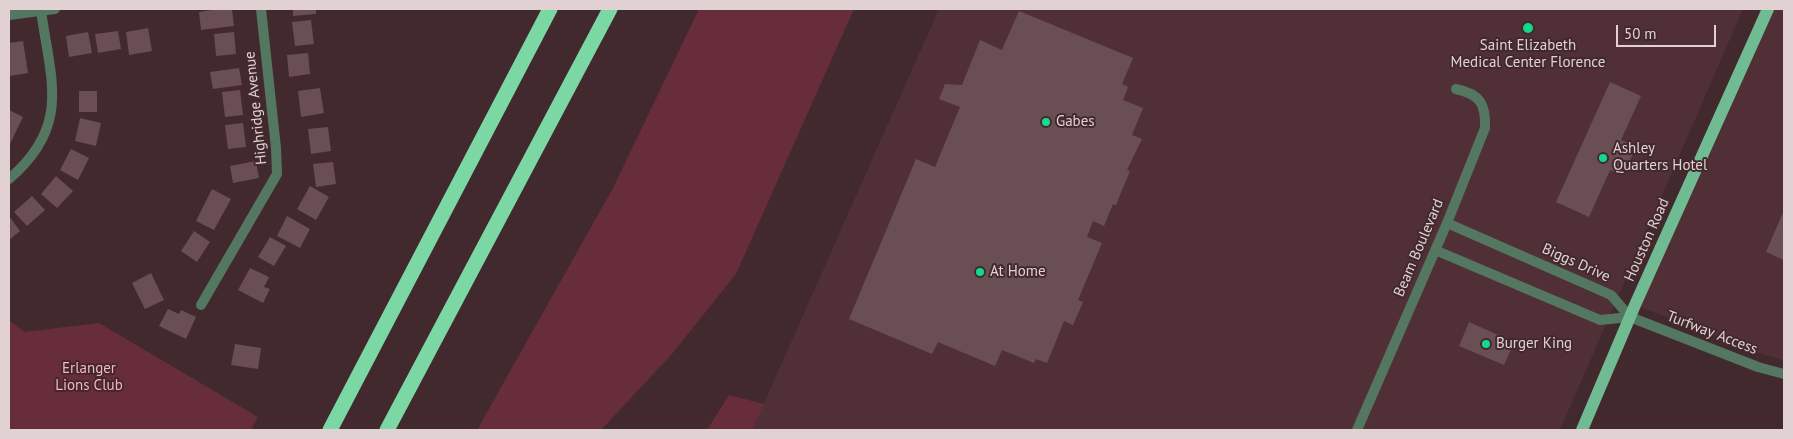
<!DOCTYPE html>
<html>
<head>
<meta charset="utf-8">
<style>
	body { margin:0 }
	#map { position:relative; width:1793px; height:439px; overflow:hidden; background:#42292e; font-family:"PT Sans",sans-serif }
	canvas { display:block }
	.frame { position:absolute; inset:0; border:10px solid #e1d1d3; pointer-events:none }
	.scale { position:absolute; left:1616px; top:25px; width:100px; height:22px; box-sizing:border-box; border:2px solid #e1d1d3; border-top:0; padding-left:6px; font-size:15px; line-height:18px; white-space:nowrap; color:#e1d1d3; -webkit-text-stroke:4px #42292e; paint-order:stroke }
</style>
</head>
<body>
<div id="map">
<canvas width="1793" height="439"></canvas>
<div class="frame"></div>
<div class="scale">50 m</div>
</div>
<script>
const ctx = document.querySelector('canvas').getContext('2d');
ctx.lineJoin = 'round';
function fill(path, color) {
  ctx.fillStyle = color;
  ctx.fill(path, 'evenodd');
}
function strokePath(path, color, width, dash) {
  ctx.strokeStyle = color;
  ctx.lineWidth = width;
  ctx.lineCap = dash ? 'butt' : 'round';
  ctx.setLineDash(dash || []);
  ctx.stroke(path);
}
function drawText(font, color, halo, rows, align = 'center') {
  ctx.font = font + ' "PT Sans",sans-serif';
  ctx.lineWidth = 4;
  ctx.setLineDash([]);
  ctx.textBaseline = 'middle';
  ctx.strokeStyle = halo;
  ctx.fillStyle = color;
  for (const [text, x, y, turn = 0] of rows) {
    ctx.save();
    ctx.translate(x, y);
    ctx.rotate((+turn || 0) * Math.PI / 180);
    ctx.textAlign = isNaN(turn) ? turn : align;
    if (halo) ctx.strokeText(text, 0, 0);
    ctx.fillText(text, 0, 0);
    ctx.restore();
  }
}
const built = new Path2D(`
	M939,9H1743L1560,430H752Z
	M1768,9H1784V360L1762,354L1635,305Z`);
const green = new Path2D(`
	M699,9H854L736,274L672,354L601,430H477L613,188Z
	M9,320L24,332L99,323L258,417L251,430H9Z
	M729,395L764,404L752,430H707Z`);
const building = new Path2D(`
	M219,9H232L234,26L201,30L199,12Z
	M293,9H316V14L293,16Z
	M1019,11L1133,58L1122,84L1128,87L1123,100L1143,108L1132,135L1142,139L1127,170L1130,171L1116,205L1113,204L1104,226L1093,221L1087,237L1102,243L1078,300L1083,302L1073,325L1064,321L1047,363L1036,359L1034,363L1002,350L995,366L938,342L932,354L849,319L916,159L935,167L960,107L939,99L945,84L962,85L980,40L1002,50Z
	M311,20L314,44L295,46L292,22Z
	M148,28L152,51L129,55L126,32Z
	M118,31L121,49L98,53L95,34Z
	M88,32L92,53L69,57L66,36Z
	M234,32L236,54L216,56L214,34Z
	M23,41L28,73L10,76L9,43Z
	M308,53L310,74L289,77L287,55Z
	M239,68L242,85L213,89L210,72Z
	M1610,82L1641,96L1621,140L1636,147L1623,175L1610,170L1589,217L1556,202Z
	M320,88L324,113L301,117L298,91Z
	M240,90L243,115L225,117L222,92Z
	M79,91H97V112H79Z
	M9,110L23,117L9,146Z
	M80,118L101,123L96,146L75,141Z
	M243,123L246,147L228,149L225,125Z
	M328,127L331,151L311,154L308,129Z
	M71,149L89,158L78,180L60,170Z
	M256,161L259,178L233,183L230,166Z
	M333,162L336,184L316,187L313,164Z
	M56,176L73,191L57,208L41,194Z
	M310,186L329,197L316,220L297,209Z
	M212,189L231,199L214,230L196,221Z
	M32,196L45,210L27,226L14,212Z
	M1784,210V260L1766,252Z
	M9,216L20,231L9,240Z
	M287,216L310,229L300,248L277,236Z
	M194,231L210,242L197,262L181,251Z
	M270,237L286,246L274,266L258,257Z
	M250,268L269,277L264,287L270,289L263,303L238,290Z
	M151,273L164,300L145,309L132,283Z
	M168,309L179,314L181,310L196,317L186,339L159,326Z
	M1469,322L1514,342L1504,365L1459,346Z
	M235,344L261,348L258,369L231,365Z`);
const street = new Path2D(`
	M9,15L55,9
	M9,179C71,126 51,81 41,11
	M1447,223L1611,295L1630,317
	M1435,250L1600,320L1630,317L1758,367L1784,374
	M201,305L277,174L276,148L261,9
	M1357,430L1447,223L1485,128C1486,104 1480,94 1456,89`);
const primary = new Path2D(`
	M1582,430L1635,305L1768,9`);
const highway = new Path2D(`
	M330,430L550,9
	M387,430L610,9`);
const markers = [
	[1528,28,6,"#13d98a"],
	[1046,122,5,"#13d98a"],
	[1603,158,5,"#13d98a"],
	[980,272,5,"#13d98a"],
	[1486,344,5,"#13d98a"]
];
const poiNames = [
	["Saint Elizabeth",1528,46,"center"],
	["Medical Center Florence",1528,63,"center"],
	["Gabes",1056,122],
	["Ashley",1613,149],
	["Quarters Hotel",1613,166],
	["At Home",990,272],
	["Burger King",1496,344]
];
const streetNames = [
	["Highridge Avenue",256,108,-96],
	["Houston Road",1647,240,-66],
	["Beam Boulevard",1419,248,-67],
	["Biggs Drive",1576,263,24],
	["Turfway Access",1712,333,21]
];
const parkNames = [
	["Erlanger",89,369],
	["Lions Club",89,386]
];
fill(built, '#503036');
fill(green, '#672d3b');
fill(building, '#694e53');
strokePath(street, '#547762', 10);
strokePath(primary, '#70bb91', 12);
strokePath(highway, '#7bd7a3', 15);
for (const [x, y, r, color] of markers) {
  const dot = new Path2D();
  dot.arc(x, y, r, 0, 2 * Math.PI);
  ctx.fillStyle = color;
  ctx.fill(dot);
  strokePath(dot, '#42292e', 2);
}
drawText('15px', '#e1d1d3', '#42292e', poiNames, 'left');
drawText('15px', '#e1d1d3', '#42292e', streetNames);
drawText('15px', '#fcb3c0', '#42292e', parkNames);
</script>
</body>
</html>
